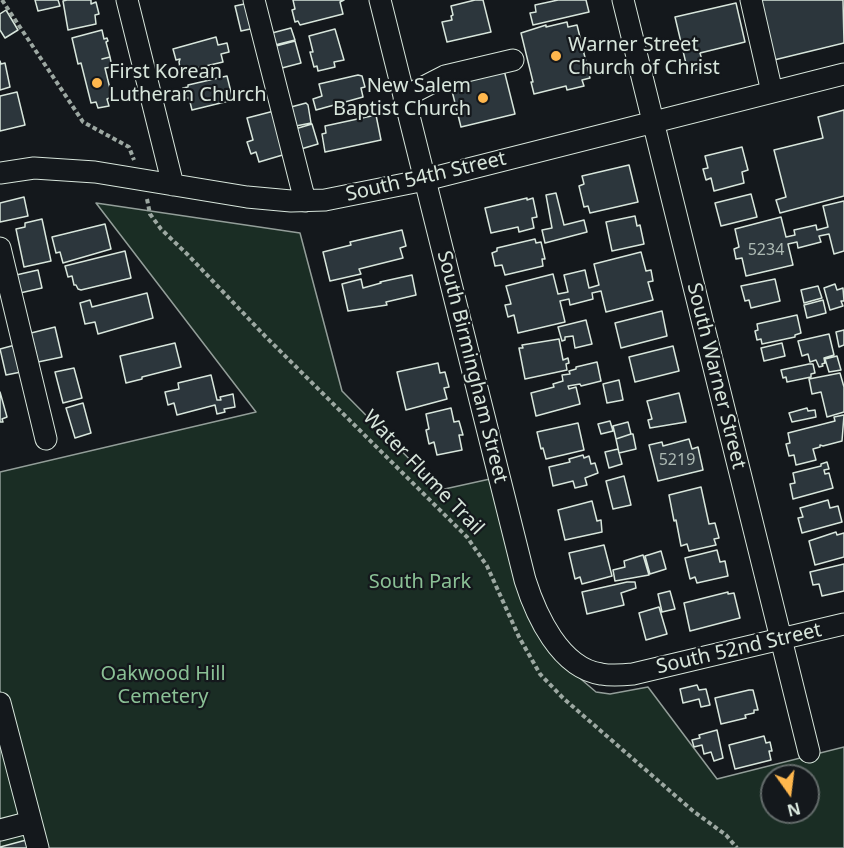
<!DOCTYPE html>
<html>
<head>
<meta charset="utf-8">
<style>
	body { margin:0 }
	#map { position:relative; width:844px; height:848px; overflow:hidden; background:#14181c; font-family:"Noto Sans",sans-serif }
	canvas { display:block }
	.north { position:absolute; left:760px; top:764px; width:60px; height:60px; box-sizing:border-box; background:#14181c; border:2px solid #626a69; border-radius:50%; rotate:166deg; font-size:16px; font-weight:700; line-height:24px; text-align:center; color:#d8e6dc }
	.north::after { content:''; display:block; margin:auto; width:21px; height:27px; background:#ffb74d; clip-path:polygon(50% 0,100% 100%,50% 72%,0 100%) }
</style>
</head>
<body>
<div id="map">
<canvas width="844" height="848"></canvas>
<div class="north">N</div>
</div>
<script>
const ctx = document.querySelector('canvas').getContext('2d');
ctx.lineJoin = 'round';
function fill(path, color) {
  ctx.fillStyle = color;
  ctx.fill(path, 'evenodd');
}
function strokePath(path, color, width, dash) {
  ctx.strokeStyle = color;
  ctx.lineWidth = width;
  ctx.lineCap = dash ? 'butt' : 'round';
  ctx.setLineDash(dash || []);
  ctx.stroke(path);
}
function drawText(font, color, halo, rows, align = 'center') {
  ctx.font = font + ' "Noto Sans",sans-serif';
  ctx.lineWidth = 4.5;
  ctx.setLineDash([]);
  ctx.textBaseline = 'middle';
  ctx.strokeStyle = halo;
  ctx.fillStyle = color;
  for (const [text, x, y, turn = 0] of rows) {
    ctx.save();
    ctx.translate(x, y);
    ctx.rotate((+turn || 0) * Math.PI / 180);
    ctx.textAlign = isNaN(turn) ? turn : align;
    if (halo) ctx.strokeText(text, 0, 0);
    ctx.fillText(text, 0, 0);
    ctx.restore();
  }
}
const green = new Path2D(`
	M96,203L300,233L342,391L440,490L490,479L522,603L539,634L561,662L596,692L610,694L648,687L717,779L844,747V848H0V472L256,412ZM772,776H808V812H772Z`);
const building = new Path2D(`
	M35,0H58L60,6L38,11Z
	M67,0H91V4L96,2L99,14L95,15L96,24L68,30L63,1Z
	M293,0H344L340,2L343,14L300,25L298,21L295,22L292,10L295,9Z
	M475,0H483L491,32L447,42L442,22L452,20L451,16L453,15L451,6Z
	M558,0H586L589,12L533,25L530,13L536,12L535,5Z
	M759,0H843L844,43L774,60Z
	M249,3L255,28L241,31L235,6Z
	M736,3L745,42L700,53L704,68L688,72L675,17Z
	M6,10L18,30L5,38L0,30V14Z
	M567,22L568,27L577,25L590,78L582,80L584,86L567,90L566,86L534,94L531,82H533L521,33L546,25V27Z
	M291,28L295,40L275,45L272,33Z
	M335,29L344,60L334,62L335,67L318,71L317,66L314,67L310,52H313L309,36Z
	M102,30L104,39L107,38L108,41L106,42L110,57L102,59L110,57L112,67L105,68L112,97L107,99L109,106L98,108L96,102L91,103L81,63L78,64L72,38Z
	M216,37L218,45L227,43L229,52L221,54L223,62L184,71L180,68L179,62L180,59L176,60L173,49Z
	M295,41L301,63L282,68L276,46Z
	M0,61L1,64L5,63L10,87L0,90Z
	M504,70L515,114L461,127L450,83Z
	M358,75L362,76L365,87L361,88L363,97L316,110L313,99L322,96L319,84Z
	M227,76L233,100L192,110L189,98H186L183,88L188,87V85Z
	M17,92L25,125L0,131V96Z
	M306,103L308,105L311,123L296,126L291,107Z
	M844,110V196L780,213L776,200L786,197L774,150L823,138L818,117Z
	M274,111L286,154L259,162L256,152L251,154L247,142L253,140L247,118Z
	M376,115L381,140L325,152L322,134L326,133L325,126Z
	M312,124L318,144L301,149L295,129Z
	M742,147L748,170L742,172L744,183L714,191L711,178L706,180L703,169L708,168L705,156Z
	M629,165L638,202L590,213L588,206L584,207L579,186L584,184L582,176Z
	M556,193L564,225L584,220L587,232L545,243L542,230L552,228L546,195Z
	M751,194L757,217L721,226L715,203Z
	M24,197L28,216L0,222V203Z
	M527,198V200L533,198L537,217L532,218L534,228L519,232L518,227L491,233L485,208Z
	M844,201V251L834,254L829,234L819,236L821,242L798,248L797,242L788,244L793,265L746,276L742,258L736,259L734,249L739,247L735,229L781,217L786,237L795,235L794,230L816,225L817,230L828,227L823,206Z
	M635,216L637,226L640,225L644,244L612,251L606,222Z
	M42,219L51,261L24,267L16,229L25,227V223Z
	M105,224L111,249L63,263L60,252L56,253L52,237Z
	M402,230L406,246L400,248L403,258L359,269L361,274L330,281L323,252L351,245L350,242Z
	M535,239L536,243L541,242L545,259H542L543,266L505,275L502,265L495,266L492,253L497,251V248Z
	M125,251L131,278L81,290L78,289L76,285H74L72,276L68,277L65,266Z
	M641,252L646,271L651,270L653,281L648,282L653,300L606,312L601,291L592,293L593,299L570,305L569,299L560,301L565,322L518,333L514,315L508,317L505,305L511,304L506,286L553,274L558,294L568,292L564,275L585,270L589,288L599,285L594,264Z
	M38,270L42,288L20,293L16,275Z
	M412,275L416,295L386,302L387,305L348,311L342,284L361,279L363,288L381,283L380,282Z
	M775,279L780,301L751,308L749,300L745,301L741,286Z
	M835,284L837,290L843,288L844,301H841L843,306L830,310L824,288Z
	M818,286L822,298L804,303L801,290Z
	M147,293L153,318L98,334L95,322L85,324L80,303L90,300L92,307Z
	M823,300L826,313L807,318L804,305Z
	M662,311L667,336L621,348L615,323Z
	M797,315L801,333L795,335V337L762,344L761,339L757,340L755,331L758,330L757,324Z
	M586,320L592,344L575,348L573,336L565,337V340L562,341L558,327Z
	M55,327L62,357L38,362L31,333Z
	M844,330V345L839,347L836,332Z
	M829,334L834,355L824,358L825,363L822,364L823,366L819,367L816,360L810,362L808,354L802,356L798,341Z
	M559,339L563,360L568,358L569,363L566,364L567,370L525,379L519,348H523L522,345Z
	M175,343L181,367L142,377V379L126,383L120,356Z
	M782,343L785,356L764,361L761,348Z
	M15,345L21,372L6,375L0,349Z
	M673,346L679,371L635,382L629,357Z
	M837,356L841,370L829,372L825,359Z
	M597,362L601,381L581,386L580,384L568,386L569,389L576,387L580,404L536,416L531,393L554,387L553,384L563,381L562,375L570,374L569,371L576,369V367Z
	M438,363L440,373L445,372L449,387L444,388L447,399L406,410L397,372Z
	M809,364H813L815,373L811,374V377L787,382L786,377L783,378L781,370Z
	M74,368L82,398L63,403L55,372Z
	M840,373L844,387V412L827,417L821,392L812,394L809,379Z
	M211,375L217,400H221L220,397L233,394L235,407L224,409L225,412L217,414L215,405L177,415L174,403L168,405L165,392L179,389L178,383Z
	M619,380L623,400L607,403L603,384Z
	M0,392L7,417L2,419L3,422H0Z
	M679,393L686,422L650,428L648,420L652,419L647,401Z
	M83,403L91,433L75,438L66,408Z
	M451,408L454,422L459,421L463,435H459L462,450L437,455L434,442L429,444L426,430L429,429L426,414Z
	M807,408L808,411L815,410L816,417L792,422L789,413Z
	M844,415L842,441L823,446L820,445V447L813,449L816,460L796,465L794,455L789,456L786,444L790,443L788,433L835,421L834,417Z
	M610,421L613,431L601,434L598,424Z
	M628,422L631,434L616,439L613,426Z
	M578,423L584,450L546,459L543,448L541,449L537,432Z
	M631,434H633L636,449L619,453L616,439Z
	M689,439L692,449L698,447L703,470L658,481L649,445L662,442L663,446Z
	M618,449L622,464L609,468L605,452Z
	M583,455L584,458L589,456L591,464L595,463L598,473L585,478L587,485L575,488L573,481L553,486L549,467L570,462L569,459Z
	M827,462L829,469L824,470L825,474L829,473L833,488L793,499L790,484L795,483L793,473L821,466V464Z
	M624,476L631,505L613,509L606,481Z
	M701,487L709,524L715,523L719,538L714,539L716,545L689,551L687,544L681,546L676,520L674,521L669,495Z
	M828,500L830,508L838,506L842,522L802,533L798,518L803,517L800,508Z
	M592,501L597,521L601,520L602,532L565,540L558,510Z
	M836,532L837,535L844,533V557L815,565L809,541Z
	M604,545L612,576L582,584L580,577L575,579L569,553Z
	M717,550L720,562L725,561L728,576L697,583L695,577L690,579L685,558Z
	M661,551L666,569L650,574L645,556Z
	M643,555L649,575L615,581L613,570L625,567L624,561Z
	M844,564V591L822,596L819,584L813,585L810,572Z
	M627,582H635L636,588L621,593L624,605L587,614L582,592Z
	M670,591L675,609L662,612L658,594Z
	M728,592V594L734,593L740,618L690,631L684,603Z
	M659,607L667,634L646,640L639,613Z
	M697,685L699,690L706,689L710,705L701,707L699,699L683,703L680,689Z
	M749,690H753L758,710H754V713L745,715L746,718L721,724L715,698Z
	M717,730L723,758L714,761L711,752L704,754L702,745L694,747L692,740L700,738L699,735Z
	M764,736L766,743L770,742L772,751H769L771,760L735,769L729,745Z
	M30,839L32,848H0V847Z`);
const path = new Path2D(`
	M2,0L83,122L129,147L134,160
	M147,199L150,214L161,229L188,255L265,336L467,537L487,566L519,637L540,674L563,698L693,811L726,835L737,848`);
const minor = new Path2D(`
	M127,0L173,185
	M254,0L305,201
	M380,0L525,580C536,615 560,668 601,674C612,676 623,675 633,674L844,624
	M623,0L809,752
	M751,0L772,92
	M404,97L445,76L513,60
	M0,173L34,168L95,172L247,197L291,201L325,200L425,180L844,74
	M0,248L46,439
	M0,703L38,848
	M0,830L31,822`);
const markers = [
	[556,56,6,"#ffb74d"],
	[97,83,6,"#ffb74d"],
	[483,98,6,"#ffb74d"]
];
const numberNames = [
	["5234",766,250],
	["5219",677,460]
];
const poiNames = [
	["Warner Street",568,45],
	["Church of Christ",568,68],
	["First Korean",109,72],
	["Lutheran Church",109,95],
	["New Salem",471,86,"right"],
	["Baptist Church",471,109,"right"]
];
const streetNames = [
	["South 54th Street",426,177,-13],
	["South Birmingham Street",472,367,76],
	["South Warner Street",716,376,76],
	["Water Flume Trail",423,473,46],
	["South 52nd Street",739,649,-13]
];
const parkNames = [
	["South Park",420,582],
	["Oakwood Hill",163,674],
	["Cemetery",163,697]
];
fill(green, '#1a2d24');
strokePath(green, '#939e99', 1.5);
fill(building, '#2c363c');
strokePath(building, '#d8e6dc', 1.5);
strokePath(minor, '#d8e6dc', 23);
strokePath(path, '#9da8a2', 4, [4.5, 3]);
strokePath(minor, '#14181c', 21);
for (const [x, y, r, color] of markers) {
  const dot = new Path2D();
  dot.arc(x, y, r, 0, 2 * Math.PI);
  ctx.fillStyle = color;
  ctx.fill(dot);
  strokePath(dot, '#14181c', 2);
}
drawText('16px', '#adbab4', null, numberNames);
drawText('20px', '#d8e6dc', '#14181c', poiNames, 'left');
drawText('20px', '#d8e6dc', '#14181c', streetNames);
drawText('20px', '#8ac095', '#14181c', parkNames);
</script>
</body>
</html>
